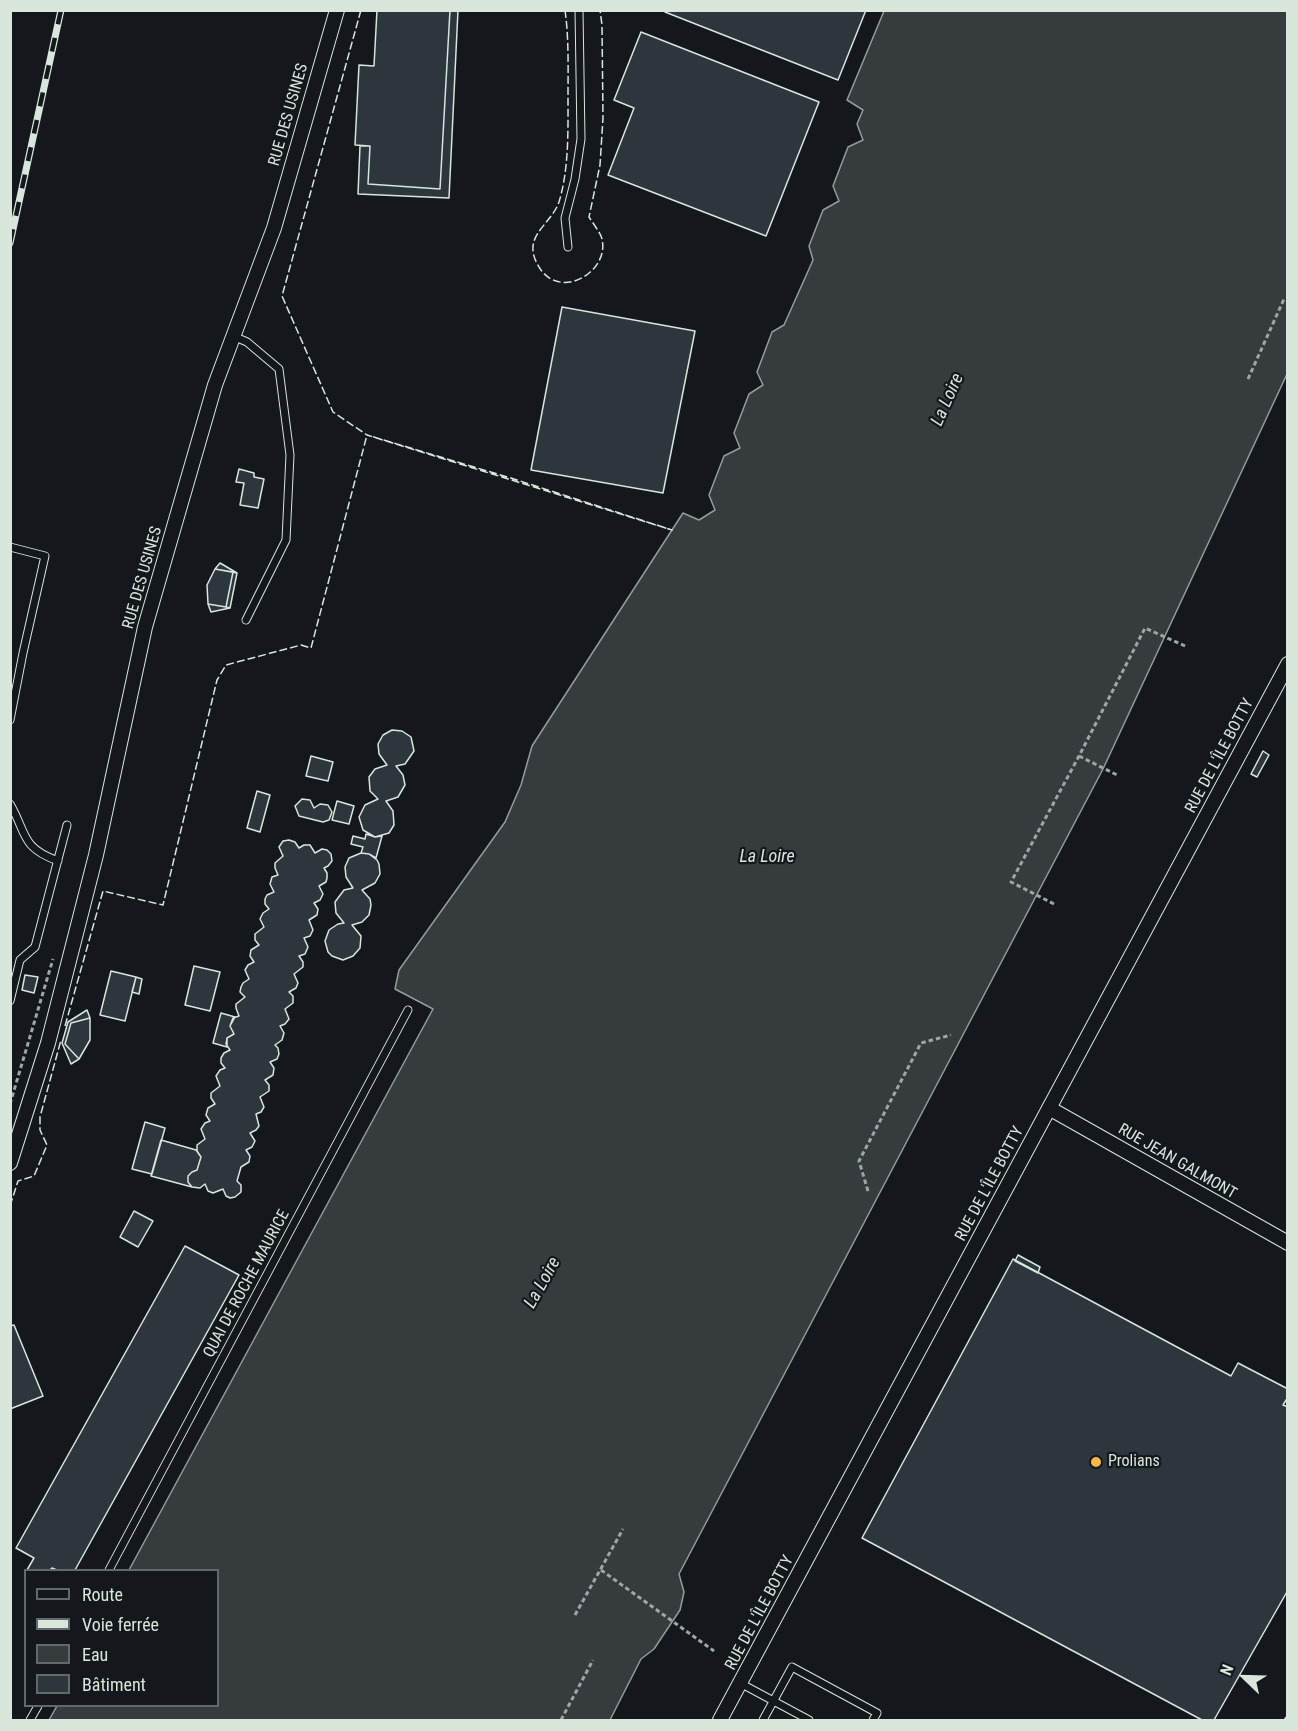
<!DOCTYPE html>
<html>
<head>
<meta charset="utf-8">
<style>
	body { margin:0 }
	#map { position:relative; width:1298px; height:1731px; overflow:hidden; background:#14181c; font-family:"Roboto Condensed",sans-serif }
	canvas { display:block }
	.frame { position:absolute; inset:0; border:12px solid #d8e6dc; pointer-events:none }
	.legend { position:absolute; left:24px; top:1569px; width:195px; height:138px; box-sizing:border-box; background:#14181c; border:2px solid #626a69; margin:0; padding:8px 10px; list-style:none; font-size:18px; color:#d8e6dc }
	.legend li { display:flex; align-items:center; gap:12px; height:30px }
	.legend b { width:30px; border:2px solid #626a69 }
	.north { position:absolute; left:1214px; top:1647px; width:60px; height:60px; -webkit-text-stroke:4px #14181c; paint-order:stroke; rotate:293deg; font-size:16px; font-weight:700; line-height:24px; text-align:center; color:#d8e6dc }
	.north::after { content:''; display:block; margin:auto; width:21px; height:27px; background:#d8e6dc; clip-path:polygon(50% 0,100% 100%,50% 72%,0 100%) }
</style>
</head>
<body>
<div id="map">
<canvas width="1298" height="1731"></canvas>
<div class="frame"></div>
<ul class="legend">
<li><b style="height:8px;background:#14181c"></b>Route</li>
<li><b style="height:8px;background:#d8e6dc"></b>Voie ferrée</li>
<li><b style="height:16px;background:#363b3e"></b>Eau</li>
<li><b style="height:16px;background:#2c363c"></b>Bâtiment</li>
</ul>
<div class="north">N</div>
</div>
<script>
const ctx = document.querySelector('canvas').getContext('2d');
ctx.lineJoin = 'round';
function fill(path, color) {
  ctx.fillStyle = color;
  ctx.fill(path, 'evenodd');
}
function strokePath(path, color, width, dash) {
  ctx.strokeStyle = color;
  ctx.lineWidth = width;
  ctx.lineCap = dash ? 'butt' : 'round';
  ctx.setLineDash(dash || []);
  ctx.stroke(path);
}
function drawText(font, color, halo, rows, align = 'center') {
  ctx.font = font + ' "Roboto Condensed",sans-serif';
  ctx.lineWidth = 4.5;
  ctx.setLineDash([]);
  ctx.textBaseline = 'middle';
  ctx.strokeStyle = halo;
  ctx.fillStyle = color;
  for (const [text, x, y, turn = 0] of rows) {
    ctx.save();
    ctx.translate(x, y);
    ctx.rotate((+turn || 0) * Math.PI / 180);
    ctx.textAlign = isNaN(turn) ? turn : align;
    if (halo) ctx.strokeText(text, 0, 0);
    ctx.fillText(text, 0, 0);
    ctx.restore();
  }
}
const water = new Path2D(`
	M884,11H1287V374L1103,769L679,1574L684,1592L680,1610L654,1649L641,1659L610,1720H49L57,1706H218V1570H129L433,1009L395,989L399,970L505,822L521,785L532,746L683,513L699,520L715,510L709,495L724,456L740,448L734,433L749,394L763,385L757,372L772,332L784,325L813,260L809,246L823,210L839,201L833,186L848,147L863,140L857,124L863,110L847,100Z`);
const building = new Path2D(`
	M377,10H450L440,189L368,184L370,146L355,145L359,65L374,66Z
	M450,10H458L449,198L358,194L360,146H370L368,184L440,189Z
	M666,10H866L838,80L665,12Z
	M641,32L819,102L766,236L608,175L634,108L614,100Z
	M562,307L695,331L663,493L531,470Z
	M239,469L254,473V477L264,479L258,508L240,505L244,483L236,482Z
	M220,563L237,573L215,569Z
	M215,569L233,572L226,607L208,604L207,585Z
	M233,572L237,573L230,608L226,607Z
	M208,604L226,607L230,608L211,612Z
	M392,730L402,731L411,737L414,751L405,764L396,766L403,775L405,785L398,797L386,801L393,811L394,825L389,833L375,837L363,830L359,817L365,805L378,799L370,791L369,777L375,769L387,765L379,754L378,744L383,735Z
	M1263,751L1269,755L1257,777L1251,774Z
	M311,756L333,762L328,781L306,776Z
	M257,791L270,795L260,832L247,828Z
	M302,799L310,800L314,808L320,804L328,805L332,812L329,820L323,822L299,816L295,806Z
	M337,801L354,806L349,824L332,820Z
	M366,834L375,837L382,836L376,858L369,854L361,853L363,847L351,844L353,836L365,839Z
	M289,840L295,842L299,848L304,845H310L315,853L322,849L327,850L331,854L332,861L328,866L324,868L327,873V878L326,882L319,886L323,894L320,900L314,903L318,909L317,915L309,920L313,930L310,936L304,938L308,947L305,954L299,956L303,962V967L294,974L298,983L296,988L289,992L293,996V1003L285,1009L289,1019L285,1024L280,1026L284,1033L282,1040L275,1045L278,1048L279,1054L277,1059L270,1062L274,1068L273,1075L265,1080L269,1085V1091L260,1097L264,1107L261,1112L256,1114L259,1126L256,1130L250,1133L255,1141L252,1147L246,1150L250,1156L249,1162L241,1167L237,1181L241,1185V1192L235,1197L230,1198L226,1196L223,1189L213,1193L208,1191L205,1184L200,1188L192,1187L188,1182V1176L192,1172L197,1170L201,1157L197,1151V1145L205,1139L201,1129L205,1123L210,1121L206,1115L208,1108L215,1104L211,1098V1093L220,1086L216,1076L220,1070L225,1068L221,1063V1058L224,1053L230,1050L226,1044L227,1038L234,1034L230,1026L233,1018L239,1016L236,1008V1004L245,997L240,992L241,987L243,983L249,979L245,970L248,965L254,962L250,956L251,950L259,945L255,940V934L264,927L260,919L263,913L269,909L265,904V899L267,895L274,892L270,884L272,877L278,875L275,868V863L283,856L279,847L283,841Z
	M361,853L369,854L377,860L379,864L380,874L375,883L362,890L370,899L371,905L369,915L362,922L352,925L361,936L360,948L353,956L343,960L332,956L328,952L325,941L329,930L338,924L344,923L336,913L335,902L344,890L353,888L346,877L345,867L349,858Z
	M194,966L220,972L210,1011L185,1005Z
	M111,971L136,977L125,1021L100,1015Z
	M25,975L38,977L34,993L22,990Z
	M136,977L142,979L139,994L132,992Z
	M87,1010L90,1018L71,1023L65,1044L79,1059L71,1064L62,1043L68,1022Z
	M221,1013L235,1017L230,1026L234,1034L227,1038V1047L213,1043Z
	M90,1018V1040L79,1059L65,1044L71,1023Z
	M145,1122L165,1128L152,1174L132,1169Z
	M161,1140L196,1150L201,1157L197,1170L192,1172L188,1176V1182L192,1187L151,1176Z
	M134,1211L153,1221L138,1247L120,1237Z
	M185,1246L239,1275L75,1570H57L52,1568L50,1570H27L34,1558L16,1548Z
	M1018,1255L1040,1267L1038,1273L1015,1261Z
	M1013,1259L1231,1376L1238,1363L1288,1389V1397L1283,1405L1288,1407V1590L1214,1720H1202L862,1538Z
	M14,1325L43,1396L10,1409V1326Z`);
const path = new Path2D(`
	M1248,379L1284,299L1288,300
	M1079,756L1119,776
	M1054,904L1011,882L1079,756L1145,628L1185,646
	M10,1104L53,959
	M868,1191L859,1161L921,1043L951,1035
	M601,1570L714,1651
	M575,1615L623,1529
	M561,1720L593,1660`);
const service = new Path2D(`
	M568,247L565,218L575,179L581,139L579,10
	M233,336L247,342L279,369L290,455L286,540L246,620
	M10,547L45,556L23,653L10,720
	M10,804C27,833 20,847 58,861
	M10,1001L20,960L35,947L67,825
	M109,1570L408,1010
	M740,1683L809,1720
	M30,1720L38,1706
	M763,1720L792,1667L877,1713L873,1720`);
const minor = new Path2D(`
	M1049,1108L1288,1243
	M10,1163L48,1043L96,855L145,627L215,385L274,228L337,10
	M720,1720L1288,664`);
const rail = new Path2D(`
	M10,243L61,10`);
const fence = new Path2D(`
	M361,10L282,296L333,412L367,435L672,530L514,479L367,435
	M565,10C569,39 568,68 568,97C568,131 569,169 559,202C550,227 518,237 541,270C564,301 613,268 601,236C598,230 593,223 589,217L600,165L603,118L602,25L600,10
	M65,1026L103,891L163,905L217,680L226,665L301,645L311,648L367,435
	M10,1206L18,1181L34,1176L47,1145L40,1130V1117L61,1040
	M1284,1720L1288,1715`);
const markers = [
	[1096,1462,6,"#ffb74d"]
];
const streetNames = [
	["RUE DES USINES",289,115,-74],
	["RUE DES USINES",143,578,-74],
	["RUE DE L'ÎLE BOTTY",1220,756,-62],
	["RUE JEAN GALMONT",1177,1162,30],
	["RUE DE L'ÎLE BOTTY",990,1184,-62],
	["QUAI DE ROCHE MAURICE",247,1284,-62],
	["RUE DE L'ÎLE BOTTY",760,1613,-62]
];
const poiNames = [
	["Prolians",1108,1462]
];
const waterNames = [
	["La Loire",948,400,-66],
	["La Loire",767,857],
	["La Loire",543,1283,-61]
];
fill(water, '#363b3e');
strokePath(water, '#939e99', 1.5);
fill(building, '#2c363c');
strokePath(building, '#d8e6dc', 1.5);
strokePath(service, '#d8e6dc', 9);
strokePath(minor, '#d8e6dc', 16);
strokePath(path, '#9da8a2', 3, [4.5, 3]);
strokePath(service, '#14181c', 7);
strokePath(minor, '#14181c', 14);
strokePath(rail, '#d8e6dc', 7);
strokePath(rail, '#14181c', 4.5, [14]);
strokePath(fence, '#d8e6dc', 1.5, [8, 3]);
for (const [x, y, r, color] of markers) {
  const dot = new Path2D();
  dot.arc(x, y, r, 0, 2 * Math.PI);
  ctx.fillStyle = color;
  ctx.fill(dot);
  strokePath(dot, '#14181c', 2);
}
drawText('16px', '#d8e6dc', '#14181c', streetNames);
drawText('16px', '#d8e6dc', '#14181c', poiNames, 'left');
drawText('italic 18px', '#d8e6dc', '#14181c', waterNames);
</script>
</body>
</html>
